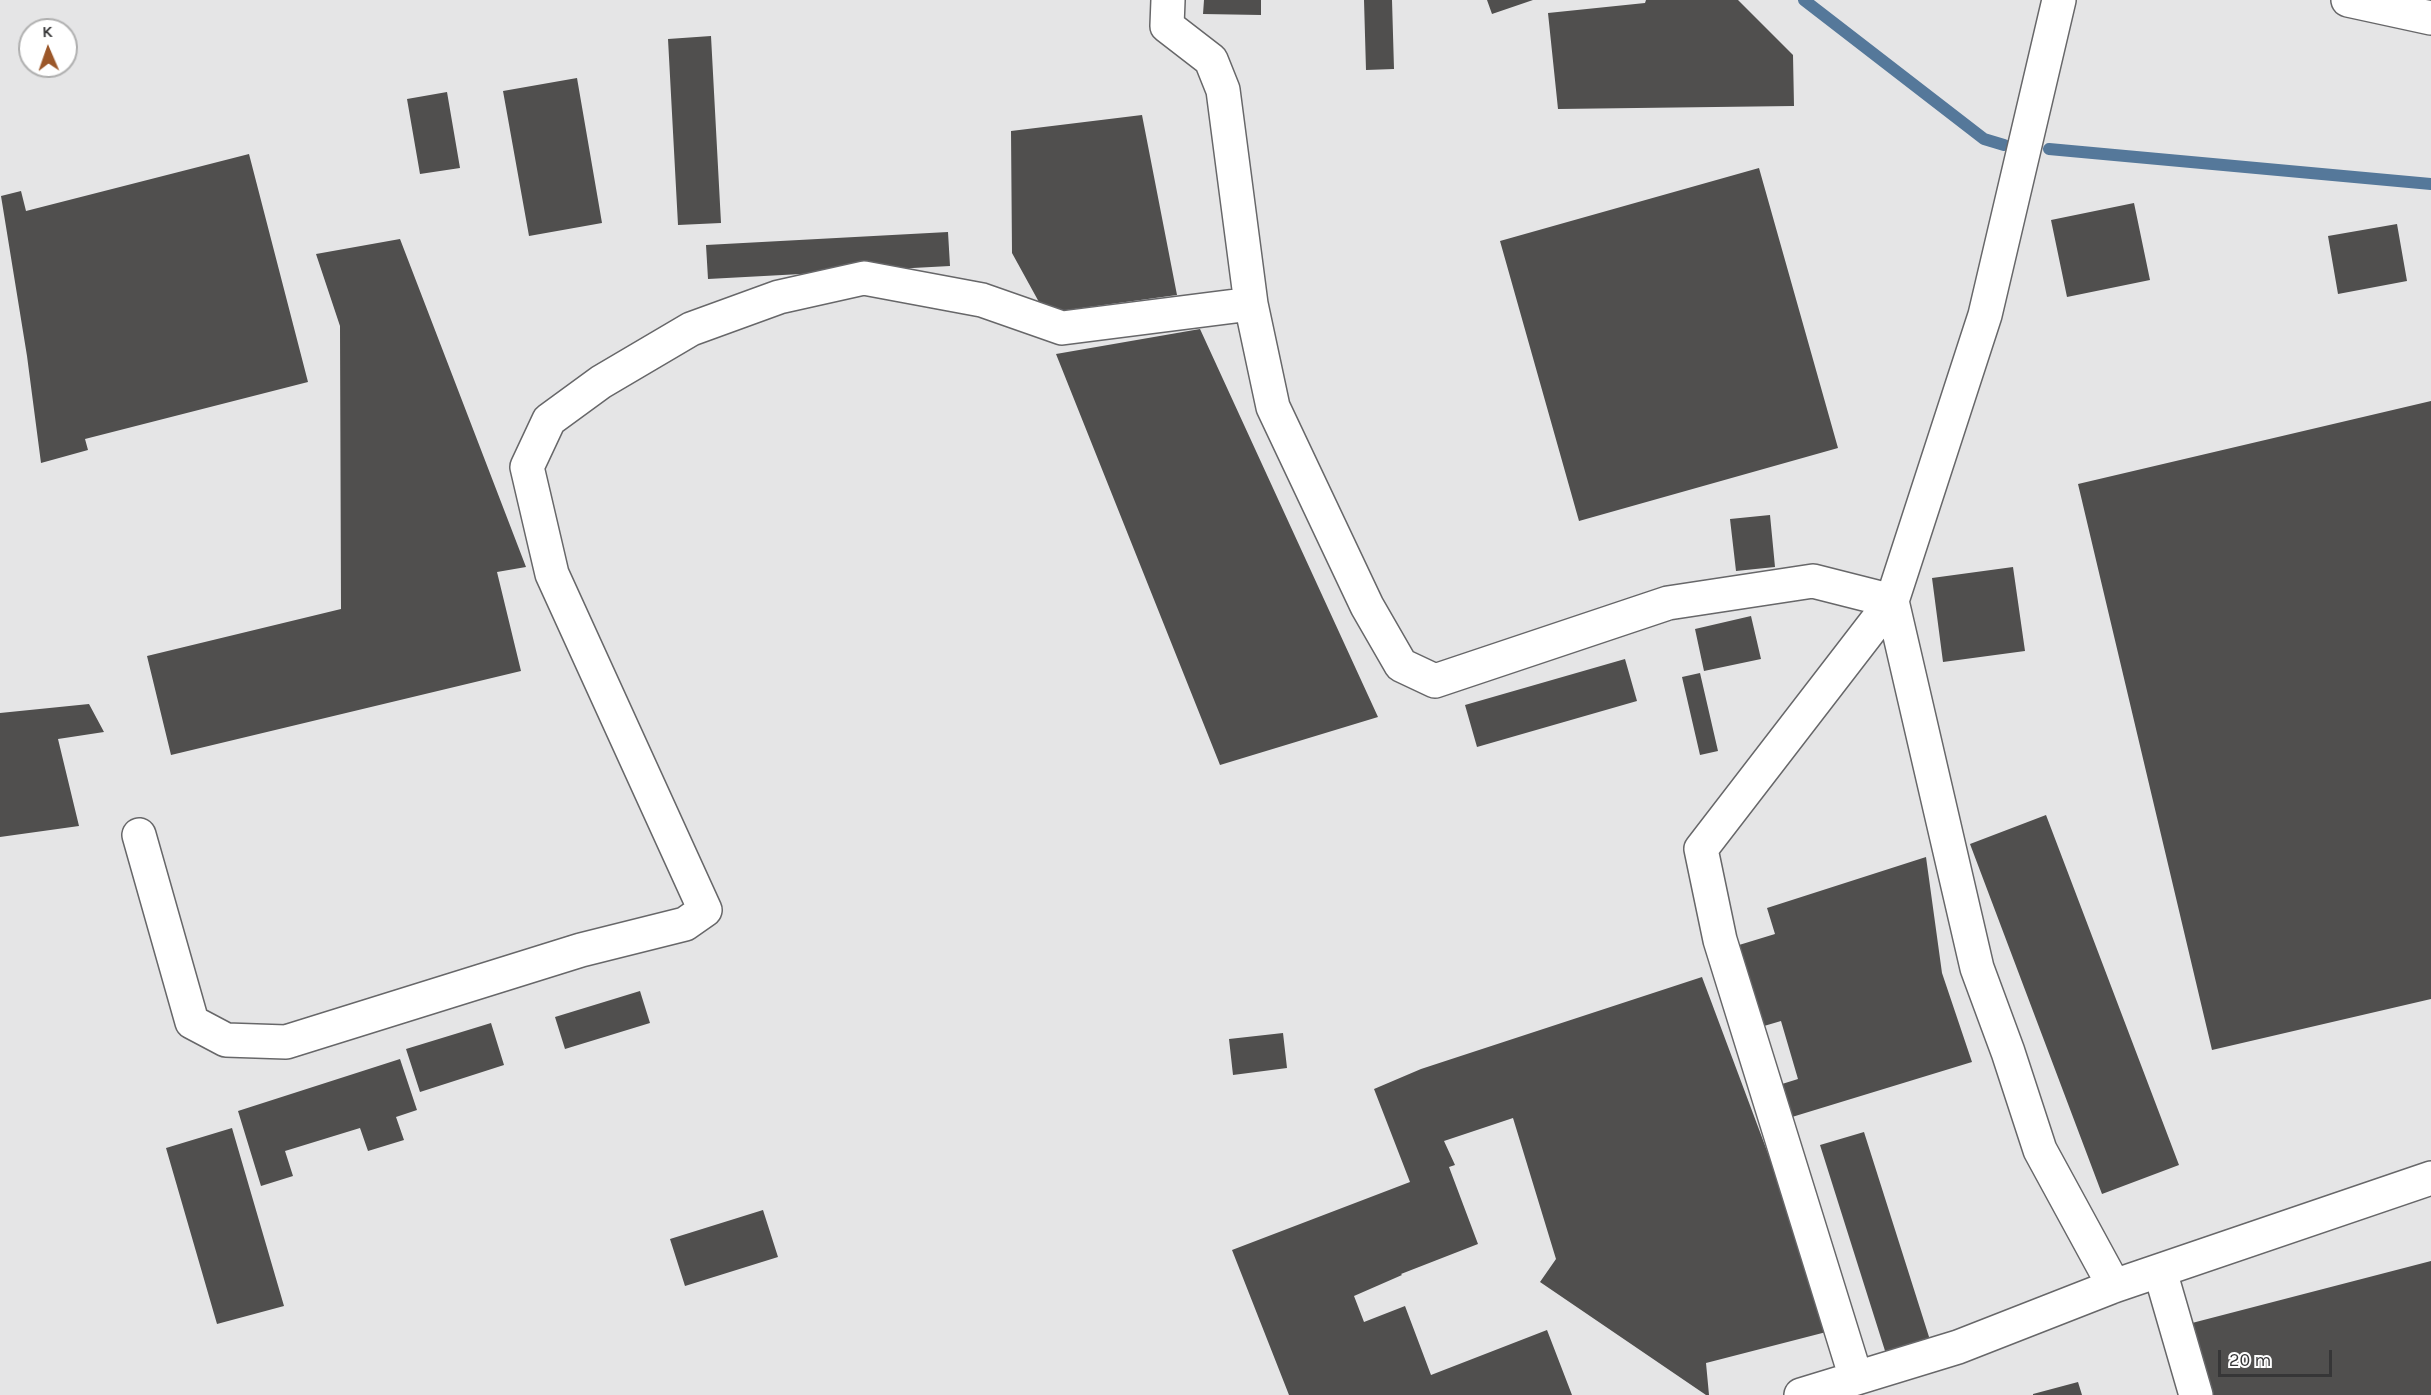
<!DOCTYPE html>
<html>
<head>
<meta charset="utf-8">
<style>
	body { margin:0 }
	#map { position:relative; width:2431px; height:1395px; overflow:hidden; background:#e5e5e6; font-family:Karla,sans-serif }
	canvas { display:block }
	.north { position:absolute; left:18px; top:18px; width:60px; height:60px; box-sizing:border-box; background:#fff; border:2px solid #afafaf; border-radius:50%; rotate:358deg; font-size:16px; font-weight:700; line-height:24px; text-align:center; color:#363637 }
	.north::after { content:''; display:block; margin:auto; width:21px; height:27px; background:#9b5729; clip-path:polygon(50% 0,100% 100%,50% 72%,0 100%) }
	.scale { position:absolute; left:2218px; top:1350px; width:114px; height:27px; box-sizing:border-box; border:3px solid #363637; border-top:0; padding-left:8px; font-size:18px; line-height:21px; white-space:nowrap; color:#363637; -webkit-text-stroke:4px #fff; paint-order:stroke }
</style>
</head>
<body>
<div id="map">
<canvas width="2431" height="1395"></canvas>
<div class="north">K</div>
<div class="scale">20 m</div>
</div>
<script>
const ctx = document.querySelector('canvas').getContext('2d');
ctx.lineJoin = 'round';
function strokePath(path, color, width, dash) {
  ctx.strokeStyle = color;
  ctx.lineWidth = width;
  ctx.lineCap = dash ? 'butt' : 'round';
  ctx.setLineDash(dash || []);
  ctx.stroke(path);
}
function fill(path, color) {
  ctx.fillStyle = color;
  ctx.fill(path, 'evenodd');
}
const stream = new Path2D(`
	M1804,0L1984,139L2004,145
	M2049,149L2431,184`);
const building = new Path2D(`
	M1204,0H1261V15L1203,14Z
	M1364,0H1392L1394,69L1366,70Z
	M1487,0H1533L1492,14Z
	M1646,0H1738L1793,55L1794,106L1558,109L1548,13L1645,3Z
	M711,36L721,223L678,225L668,39Z
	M577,78L602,223L529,236L503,91Z
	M447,92L460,168L420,174L407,99Z
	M1142,115L1177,295L1045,313L1012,253L1011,131Z
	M249,154L308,382L85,439L88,450L41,463L27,356L1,196L21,191L26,211Z
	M1759,168L1838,448L1579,521L1500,241Z
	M2134,203L2150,280L2067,297L2051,220Z
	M2397,224L2407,281L2338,294L2328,236Z
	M948,232L950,266L708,279L706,245Z
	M400,239L526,567L497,572L521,671L171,755L147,656L341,609L340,326L316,254Z
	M1200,329L1378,717L1220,765L1056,354Z
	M2431,401V999L2212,1050L2078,484Z
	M1770,515L1775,567L1736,571L1730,519Z
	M2013,567L2025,651L1943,662L1932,578Z
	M1751,616L1761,659L1704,671L1695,629Z
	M1625,659L1637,701L1477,747L1465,705Z
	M1700,673L1718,751L1700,755L1682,677Z
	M89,704L104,732L58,739L79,826L0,837V713Z
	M2046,815L2179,1165L2102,1194L1970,844Z
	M1926,857L1942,973L1972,1062L1792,1117L1782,1084L1798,1079L1781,1021L1764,1026L1739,945L1775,934L1767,908Z
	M1702,977L1834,1330L1706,1363L1709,1395H1706L1540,1282L1556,1259L1513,1118L1444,1141L1455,1165L1449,1167L1478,1244L1401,1274L1402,1275L1354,1296L1364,1322L1405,1306L1431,1375L1547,1330L1572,1395H1289L1232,1250L1410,1182L1374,1089L1421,1069Z
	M640,991L650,1023L565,1049L555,1017Z
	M491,1023L504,1065L420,1092L406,1049Z
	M1283,1033L1287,1068L1233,1075L1229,1039Z
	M400,1059L417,1110L396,1117L404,1140L368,1151L360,1128L285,1151L293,1176L261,1186L238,1111Z
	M232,1128L284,1306L217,1324L166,1148Z
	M1864,1132L1930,1340L1886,1354L1820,1145Z
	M763,1210L778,1257L685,1286L670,1239Z
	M2431,1261V1395H2211L2192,1323Z
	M2078,1382L2082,1395H2033V1394Z`);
const minor = new Path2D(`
	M1168,0L1167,26L1211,60L1223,90L1251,304
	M2059,0L1985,315L1892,601L1977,968L2008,1052L2040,1150L2114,1286
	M139,835L192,1022L226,1040L286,1042L581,950L685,924L705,910L552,574L527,467L549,420L601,382L691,329L779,297L864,278L982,300L1062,328L1251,304L1273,407L1367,606L1401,665L1435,681L1668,603L1813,581L1892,601L1701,849L1720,940L1856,1378
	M2160,1271L2196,1395
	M1801,1395L1958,1347L2114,1286L2431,1178`);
const tertiary = new Path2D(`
	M2348,0L2431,18`);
strokePath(stream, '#55789a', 12);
fill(building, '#504f4e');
strokePath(minor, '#676769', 36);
strokePath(tertiary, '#676769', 36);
strokePath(minor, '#fff', 33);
strokePath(tertiary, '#fff', 33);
</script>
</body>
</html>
